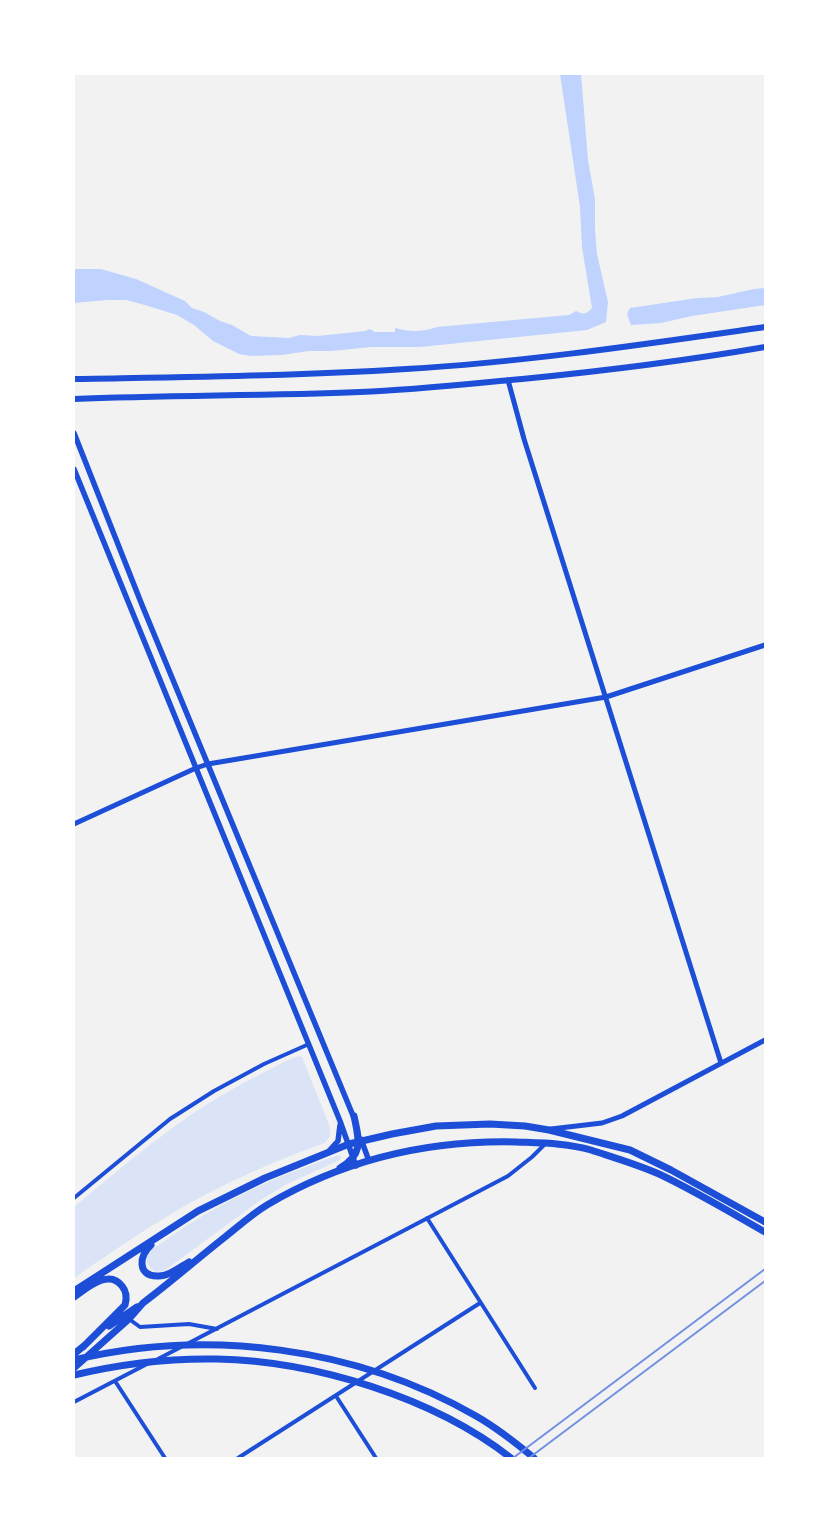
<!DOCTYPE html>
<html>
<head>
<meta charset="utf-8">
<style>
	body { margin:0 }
	#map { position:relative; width:839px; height:1532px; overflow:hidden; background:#f2f2f2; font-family:Rubik,sans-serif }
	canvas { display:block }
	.frame { position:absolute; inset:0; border:75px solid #fff; pointer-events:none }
</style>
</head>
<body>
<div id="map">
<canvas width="839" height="1532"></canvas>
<div class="frame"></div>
</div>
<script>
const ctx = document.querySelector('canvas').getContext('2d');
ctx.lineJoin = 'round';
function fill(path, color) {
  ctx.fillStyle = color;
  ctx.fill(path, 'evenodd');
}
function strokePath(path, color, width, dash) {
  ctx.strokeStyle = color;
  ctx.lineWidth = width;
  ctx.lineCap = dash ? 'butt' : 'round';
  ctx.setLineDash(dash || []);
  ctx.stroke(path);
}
const green = new Path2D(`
	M299,1056L302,1057L330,1127V1136L325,1143C273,1161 223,1184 176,1211C141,1232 107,1255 74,1278V1207C133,1158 188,1110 257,1076C271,1069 285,1060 299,1056Z
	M339,1155L341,1157L340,1160L287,1184L262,1199L164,1271L155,1272C145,1265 144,1257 152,1249C170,1238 186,1225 204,1215C246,1190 293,1170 339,1155Z`);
const water = new Path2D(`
	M560,74H581L588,160L595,199V229L597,254L608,302L606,322L587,330L420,347H371L332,351H309L281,355L251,356L239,354L213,341L194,325L177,315L145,305L126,300H107L74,303V269H101L136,279L185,301L192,308L204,312L220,321L232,325L251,336L289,338L300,335L318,336L365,331L370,329L375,332H395V328C410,332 422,332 437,327L569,315L576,311C583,315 587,314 592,308L582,247L580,207Z
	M765,288V305L692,316L661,323L631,325L627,314L630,308L697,298L718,297L754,289Z`);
const minor = new Path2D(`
	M74,1198L170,1119L214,1091L264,1064L309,1044
	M427,1218L535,1388
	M129,1319L140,1327L189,1324L217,1329
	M187,1344L508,1176L532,1157L546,1143
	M158,1359L181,1347
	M115,1381L165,1458
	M336,1396L376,1458
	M74,1402L147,1364
	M238,1458L480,1303`);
const tertiary = new Path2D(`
	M508,380L524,439L721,1063
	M74,824L196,768L208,764L606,697L765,645
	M551,1129L602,1123L622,1116L765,1040`);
const secondary = new Path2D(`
	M74,433L142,605L354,1118
	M74,469L340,1121L356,1166
	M361,1139L369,1161
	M328,1152L338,1141L340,1125`);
const primary = new Path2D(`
	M74,379C184,377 295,376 406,369C526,362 646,344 765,327
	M74,399C169,395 265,396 360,392C414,390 468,384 522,379C604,371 684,361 765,347`);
const trunk = new Path2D(`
	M340,1168C364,1154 359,1140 354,1116
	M151,1245C139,1255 137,1276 157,1276C168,1277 180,1267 189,1262
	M74,1291L198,1211L265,1178L349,1144L392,1134L436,1126L490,1124L525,1126L549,1130L630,1150L671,1170L765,1222
	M74,1297C86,1289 109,1268 122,1286C127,1292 127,1298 125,1305L83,1347
	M109,1326L137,1307
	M74,1354L85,1345
	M74,1360C208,1328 356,1347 476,1416C497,1428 516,1443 534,1458
	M74,1368L129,1319L143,1303C171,1282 197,1259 225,1237C239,1226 252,1214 267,1205C345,1159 427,1140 516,1142C542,1143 567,1143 591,1150C612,1157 639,1165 659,1174C695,1191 730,1212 765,1232
	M74,1375C120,1364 169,1358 217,1359C314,1361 433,1397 511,1458`);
const rail = new Path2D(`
	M513,1458L765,1269
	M529,1458L765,1281`);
fill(green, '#dbe4f7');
fill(water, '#bfd3fe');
strokePath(minor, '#1d4ed8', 4);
strokePath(tertiary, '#1d4ed8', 5);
strokePath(secondary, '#1d4ed8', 5.5);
strokePath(primary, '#1d4ed8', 6);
strokePath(trunk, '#1d4ed8', 7);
strokePath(rail, '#7290e2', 2);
</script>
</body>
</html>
